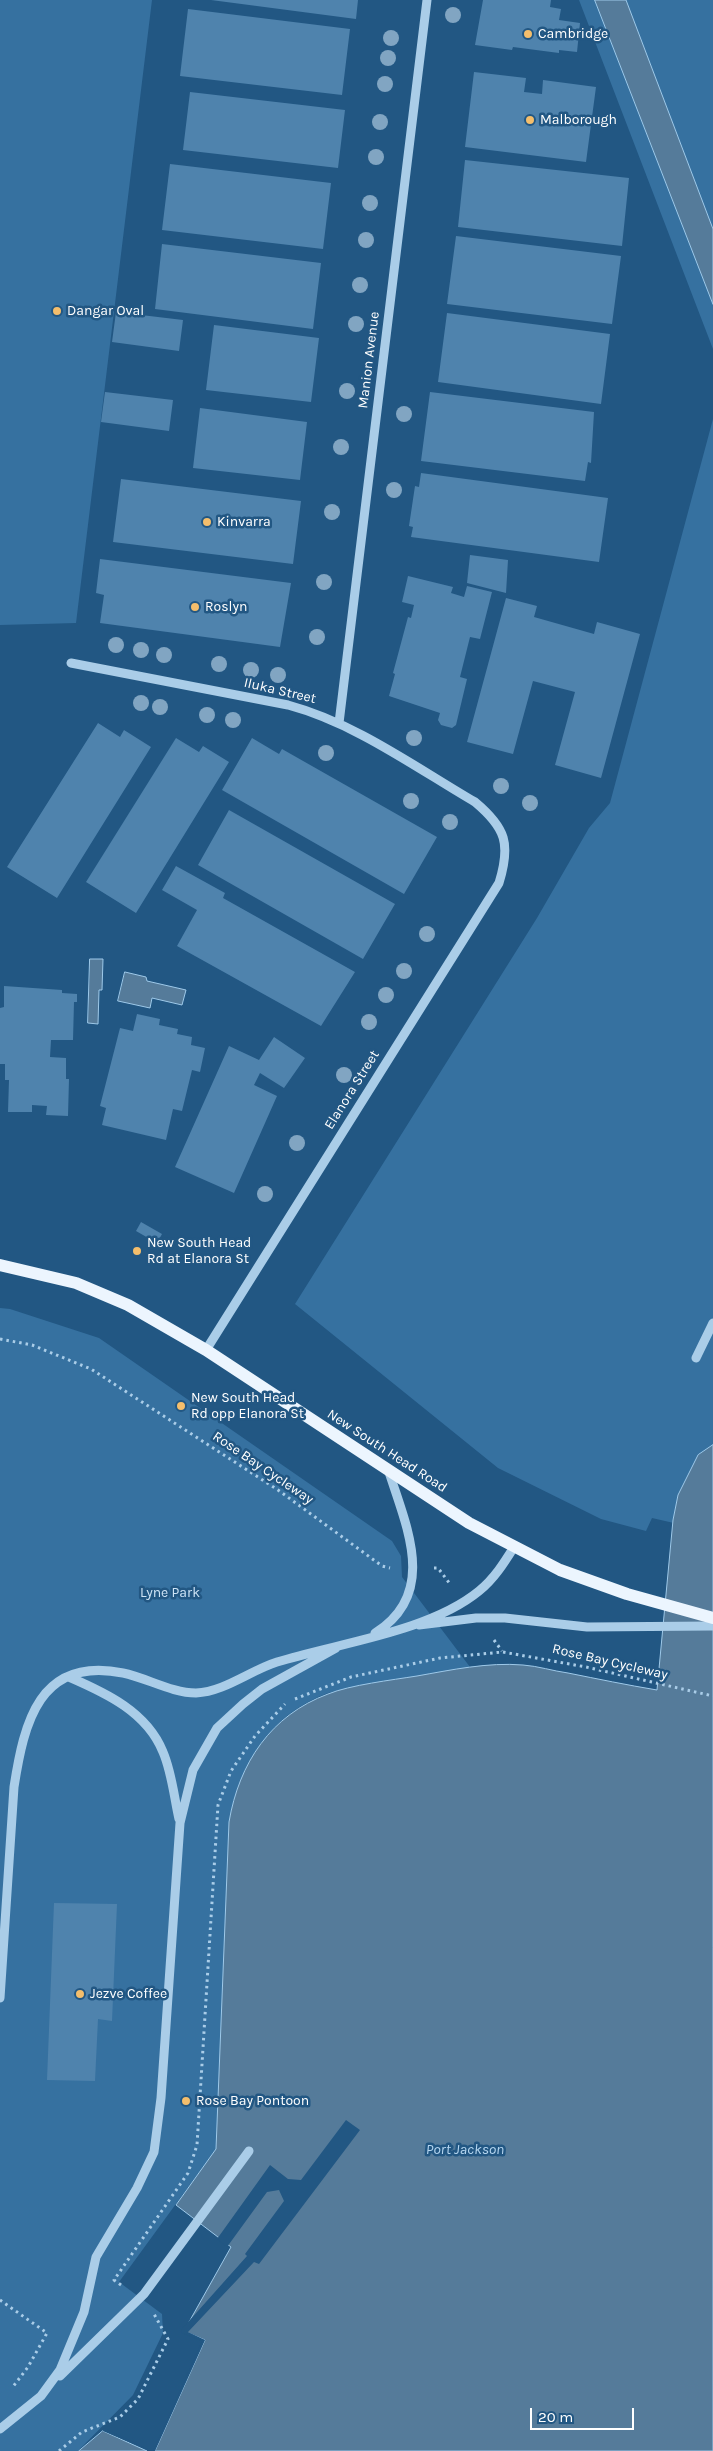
<!DOCTYPE html>
<html>
<head>
<meta charset="utf-8">
<style>
	body { margin:0 }
	#map { position:relative; width:713px; height:2451px; overflow:hidden; background:#225783; font-family:Karla,sans-serif }
	canvas { display:block }
	.scale { position:absolute; left:530px; top:2408px; width:104px; height:22px; box-sizing:border-box; border:2px solid #fff; border-top:0; padding-left:6px; font-size:15px; line-height:18px; white-space:nowrap; color:#fff; -webkit-text-stroke:4px #225783; paint-order:stroke }
</style>
</head>
<body>
<div id="map">
<canvas width="713" height="2451"></canvas>
<div class="scale">20 m</div>
</div>
<script>
const ctx = document.querySelector('canvas').getContext('2d');
ctx.lineJoin = 'round';
function fill(path, color) {
  ctx.fillStyle = color;
  ctx.fill(path, 'evenodd');
}
function strokePath(path, color, width, dash) {
  ctx.strokeStyle = color;
  ctx.lineWidth = width;
  ctx.lineCap = dash ? 'butt' : 'round';
  ctx.setLineDash(dash || []);
  ctx.stroke(path);
}
function drawText(font, color, halo, rows, align = 'center') {
  ctx.font = font + ' Karla,sans-serif';
  ctx.lineWidth = 5;
  ctx.setLineDash([]);
  ctx.textBaseline = 'middle';
  ctx.strokeStyle = halo;
  ctx.fillStyle = color;
  for (const [text, x, y, turn = 0] of rows) {
    ctx.save();
    ctx.translate(x, y);
    ctx.rotate((+turn || 0) * Math.PI / 180);
    ctx.textAlign = isNaN(turn) ? turn : align;
    if (halo) ctx.strokeText(text, 0, 0);
    ctx.fillText(text, 0, 0);
    ctx.restore();
  }
}
const green = new Path2D(`
	M0,0H152L76,623L0,625Z
	M579,0H713V349Z
	M713,419V1532L652,1518L646,1531L601,1519L498,1468L295,1304L537,918L589,828L610,803Z
	M0,1308L10,1309L99,1338L392,1541L401,1556L402,1577L470,1667C437,1673 403,1679 369,1685C356,1688 341,1689 328,1693C271,1714 239,1764 229,1822L216,2149L119,2282L162,2314L163,2333L133,2395L78,2451H0Z`);
const water = new Path2D(`
	M595,0H626L713,229V304Z
	M90,959H103L102,990H99L98,1024L88,1023Z
	M125,972L146,977L147,981L186,990L182,1005L152,998L150,1008L118,1001Z
	M713,1445V2451H155L205,2340L184,2331L231,2247L176,2205L216,2149L229,1822C239,1763 271,1715 328,1694C350,1685 392,1680 417,1676C451,1670 488,1662 523,1665C538,1666 553,1671 568,1673C598,1679 627,1685 657,1690L673,1520L678,1495L698,1455Z
	M103,2431L147,2451H79Z`);
const pier = new Path2D(`
	M346,2120L360,2130L259,2264L254,2262L188,2332L205,2340L155,2451H153L202,2341L182,2333L181,2330L247,2256L245,2254L284,2201L279,2190L267,2192L227,2247L217,2239L270,2165L288,2179L301,2180Z
	M104,2428L148,2449L150,2451L103,2431Z`);
const building = new Path2D(`
	M211,0H358L356,19Z
	M483,0H551L550,7L561,9L559,20L580,23L577,52L559,50V53L513,47L512,50L475,45Z
	M188,9L350,29L342,95L180,76Z
	M474,72L526,78L524,92L542,94L543,80L596,87L586,162L465,147Z
	M190,92L345,110L338,168L183,150Z
	M465,160L629,178L622,246L458,227Z
	M170,164L331,183L323,249L162,230Z
	M456,236L621,256L612,324L447,304Z
	M162,244L321,263L313,329L155,309Z
	M116,312L183,320L179,351L112,342Z
	M447,313L610,334L601,404L438,382Z
	M214,325L319,338L311,402L206,390Z
	M105,392L173,400L169,431L101,422Z
	M430,392L594,412L591,463L588,462L585,481L421,461Z
	M200,408L307,422L300,480L193,468Z
	M421,473L608,498L599,562L411,537L413,527L409,526L415,486L419,487Z
	M121,479L301,501L293,564L113,542Z
	M470,555L508,560L506,593L467,583Z
	M100,559L291,583L280,647L100,623L104,595L96,593Z
	M408,576L453,587L451,593L464,597L467,586L492,592L480,639L470,637L460,677L467,679L456,725L452,728L441,725L438,720L440,713L389,696L395,674L393,673L408,617L411,618L414,605L402,602Z
	M506,598L537,606L534,617L594,634L597,622L640,634L601,778L555,765L575,692L533,681L513,754L467,742Z
	M98,723L120,737L124,730L151,747L57,898L7,867Z
	M176,738L199,752L203,746L229,762L136,913L86,882Z
	M252,738L279,754L282,749L437,837L404,894L222,790Z
	M229,810L395,904L363,959L198,865Z
	M176,866L225,893L223,898L355,972L321,1026L177,946L197,910L162,890Z
	M4,986L62,990V993L77,994V1002H74L73,1040H51L50,1057L66,1058V1079H69L68,1116L46,1115L47,1106L32,1105V1112H8L9,1080H5V1064H0V1008L4,1007Z
	M137,1014L160,1019L159,1025L178,1029L177,1034L192,1037L191,1045L205,1048L200,1072L192,1070L182,1111L173,1109L166,1140L102,1125L106,1108L100,1106L120,1028L133,1031Z
	M274,1037L305,1058L284,1088L260,1073L254,1085L277,1096L234,1193L175,1167L229,1046L259,1060Z
	M141,1222L162,1234L157,1243L136,1231Z
	M54,1903L117,1904L112,2021L98,2019L95,2081L47,2080Z`);
const path = new Path2D(`
	M0,1339L32,1345L91,1369L278,1490L382,1566L390,1568
	M434,1568H438L450,1584
	M494,1640L502,1651
	M295,1699L351,1677L440,1658L503,1652L586,1667L713,1696
	M121,2285L114,2280L188,2173L197,2145L218,1805L231,1771L255,1736L285,1704
	M0,2300L47,2333L28,2367L12,2388
	M59,2451L82,2432L120,2417L138,2399L168,2339L154,2314`);
const minor = new Path2D(`
	M71,663L288,705C355,723 415,767 475,802C506,828 511,844 499,883L206,1350
	M339,723L427,0
	M696,1358L713,1323
	M419,1625L476,1618H505L587,1627L713,1626
	M375,1633C439,1593 406,1526 388,1469
	M69,1677C106,1693 147,1712 163,1752C172,1773 174,1797 179,1819
	M0,1998L14,1787C24,1723 39,1656 123,1673C147,1678 172,1693 196,1693C224,1692 251,1670 277,1662C338,1643 429,1632 479,1591C494,1579 504,1563 514,1547
	M60,2376L144,2294L249,2151
	M0,2429L41,2396L60,2370L84,2312L96,2257L137,2188L154,2152L161,2098L180,1823L193,1770L217,1728L243,1704L262,1689L336,1648`);
const major = new Path2D(`
	M0,1265L76,1283L128,1305L206,1350L469,1523L560,1570L627,1594L713,1618`);
const trees = [
	[453,15],
	[391,38],
	[388,58],
	[385,84],
	[380,122],
	[376,157],
	[370,203],
	[366,240],
	[360,285],
	[356,324],
	[347,391],
	[404,414],
	[341,447],
	[394,490],
	[332,512],
	[324,582],
	[317,637],
	[116,645],
	[141,650],
	[164,655],
	[219,664],
	[251,670],
	[278,675],
	[141,703],
	[160,707],
	[207,715],
	[233,720],
	[414,738],
	[326,753],
	[501,786],
	[411,801],
	[530,803],
	[450,822],
	[427,934],
	[404,971],
	[386,995],
	[369,1022],
	[344,1075],
	[297,1143],
	[265,1194]
];
const markers = [
	[528,34,5,"#f4be6c"],
	[530,120,5,"#f4be6c"],
	[57,311,5,"#f4be6c"],
	[207,522,5,"#f4be6c"],
	[195,607,5,"#f4be6c"],
	[137,1251,5,"#f4be6c"],
	[181,1406,5,"#f4be6c"],
	[80,1994,5,"#f4be6c"],
	[186,2101,5,"#f4be6c"]
];
const poiNames = [
	["Cambridge",538,34],
	["Malborough",540,120],
	["Dangar Oval",67,311],
	["Kinvarra",217,522],
	["Roslyn",205,607],
	["New South Head",147,1243],
	["Rd at Elanora St",147,1259],
	["New South Head",191,1398],
	["Rd opp Elanora St",191,1414],
	["Jezve Coffee",90,1994],
	["Rose Bay Pontoon",196,2101]
];
const streetNames = [
	["Manion Avenue",369,360,-83],
	["Iluka Street",280,691,13],
	["Elanora Street",352,1090,-58],
	["New South Head Road",387,1451,33],
	["Rose Bay Cycleway",263,1468,34],
	["Rose Bay Cycleway",610,1662,13]
];
const parkNames = [
	["Lyne Park",170,1593]
];
const waterNames = [
	["Port Jackson",465,2150]
];
fill(green, '#3671a0');
fill(water, '#557b9a');
strokePath(water, '#9ec9e9', 1);
fill(pier, '#225783');
fill(building, '#4f83ad');
strokePath(path, '#aacde8', 3, [2.5, 4]);
strokePath(minor, '#aacde8', 9);
strokePath(major, '#ecf5fe', 12);
ctx.fillStyle = '#81a5c2';
for (const [x, y] of trees) {
  ctx.beginPath();
  ctx.arc(x, y, 8, 0, 2 * Math.PI);
  ctx.fill();
}
for (const [x, y, r, color] of markers) {
  const dot = new Path2D();
  dot.arc(x, y, r, 0, 2 * Math.PI);
  ctx.fillStyle = color;
  ctx.fill(dot);
  strokePath(dot, '#225783', 2);
}
drawText('14px', '#fff', '#225783', poiNames, 'left');
drawText('14px', '#fff', '#225783', streetNames);
drawText('14px', '#cee4f6', '#225783', parkNames);
drawText('italic 15px', '#b5d6f0', '#225783', waterNames);
</script>
</body>
</html>
